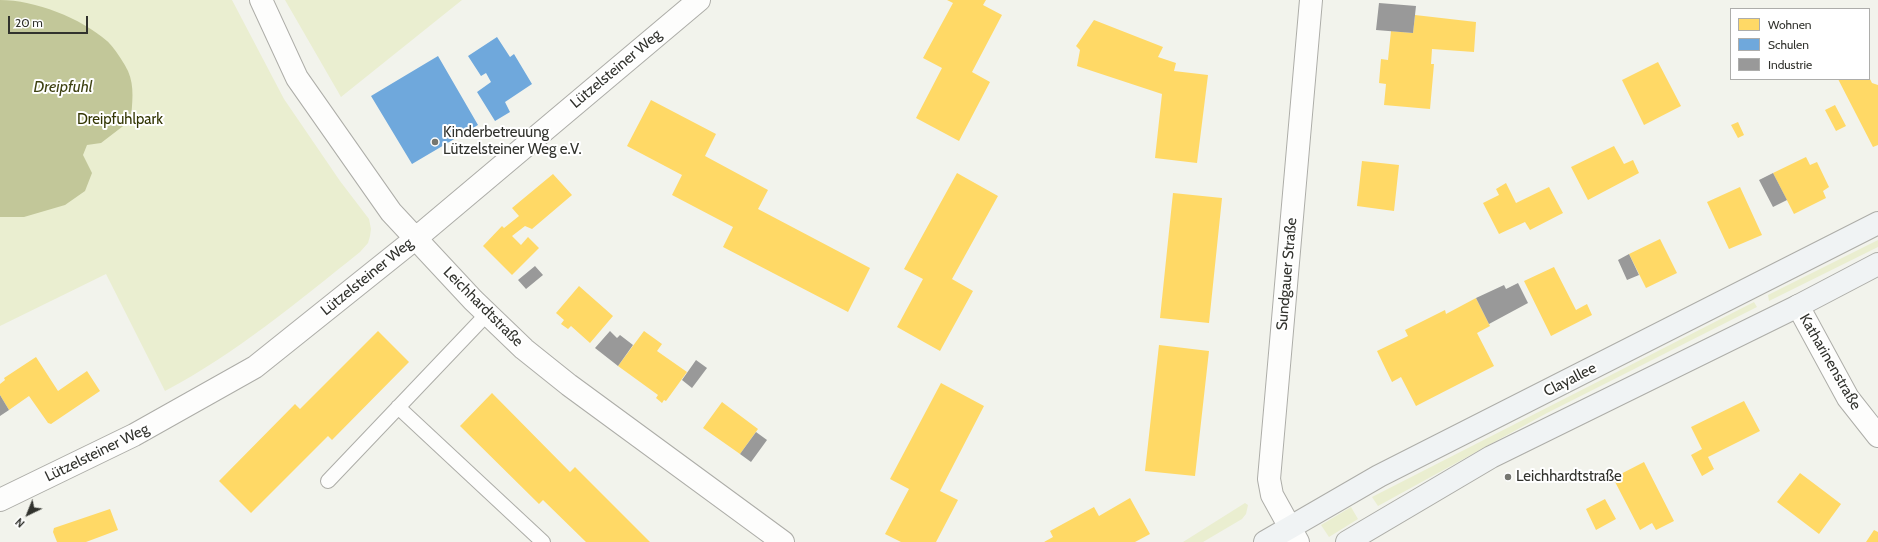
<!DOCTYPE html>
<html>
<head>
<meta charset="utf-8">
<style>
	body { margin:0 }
	#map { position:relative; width:1878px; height:542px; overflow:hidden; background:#f2f3ec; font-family:Cabin,sans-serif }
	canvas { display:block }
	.legend { position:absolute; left:1730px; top:8px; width:140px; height:72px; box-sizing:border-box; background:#fff; border:1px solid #adadab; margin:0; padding:5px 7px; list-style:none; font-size:12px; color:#31322d }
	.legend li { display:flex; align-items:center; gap:8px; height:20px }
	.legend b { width:20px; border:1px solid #adadab }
	.north { position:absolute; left:8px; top:494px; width:40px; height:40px; -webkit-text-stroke:3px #fff; paint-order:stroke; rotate:223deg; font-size:11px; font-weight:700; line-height:16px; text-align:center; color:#31322d }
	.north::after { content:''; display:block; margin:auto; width:14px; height:18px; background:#31322d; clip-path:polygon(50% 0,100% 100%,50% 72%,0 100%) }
	.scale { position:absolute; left:8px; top:16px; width:80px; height:18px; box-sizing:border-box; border:2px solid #31322d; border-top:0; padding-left:5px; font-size:12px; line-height:14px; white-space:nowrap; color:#31322d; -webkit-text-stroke:3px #fff; paint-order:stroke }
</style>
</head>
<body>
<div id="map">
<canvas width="1878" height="542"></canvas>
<ul class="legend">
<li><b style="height:11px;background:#ffd966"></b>Wohnen</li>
<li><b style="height:11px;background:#6fa8dc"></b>Schulen</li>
<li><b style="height:11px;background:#999"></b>Industrie</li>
</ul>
<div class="north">N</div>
<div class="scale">20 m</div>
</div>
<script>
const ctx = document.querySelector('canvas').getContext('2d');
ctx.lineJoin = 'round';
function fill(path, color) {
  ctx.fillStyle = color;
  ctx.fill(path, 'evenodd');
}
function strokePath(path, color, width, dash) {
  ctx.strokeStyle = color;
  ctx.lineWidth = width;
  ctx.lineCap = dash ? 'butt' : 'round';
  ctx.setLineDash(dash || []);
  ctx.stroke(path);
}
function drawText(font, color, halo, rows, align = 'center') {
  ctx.font = font + ' Cabin,sans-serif';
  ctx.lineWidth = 4;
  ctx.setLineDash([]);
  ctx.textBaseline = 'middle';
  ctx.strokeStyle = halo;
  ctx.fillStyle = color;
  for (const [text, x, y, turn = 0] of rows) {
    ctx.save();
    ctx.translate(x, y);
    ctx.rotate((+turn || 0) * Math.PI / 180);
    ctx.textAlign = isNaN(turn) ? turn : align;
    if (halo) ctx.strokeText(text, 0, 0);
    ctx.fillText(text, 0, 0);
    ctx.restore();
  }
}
const green = new Path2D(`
	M0,0H232L284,99L340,181L369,219L371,229L370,236L368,243L360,252C297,302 237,353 165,391L106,274L0,326Z
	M285,0H462L341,97Z
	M1878,240V247L1769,301L1768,295Z
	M1754,302L1757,307L1547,413L1378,506L1372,497Z
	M1245,503L1248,505L1246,514L1242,519L1203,542H1183Z
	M1351,507L1358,519L1329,537L1321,525Z`);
const water = new Path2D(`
	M0,0C35,0 81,18 107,41C113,46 125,64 128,71C135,87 132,103 131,120L101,143L87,145L83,155L92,173L85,191L65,205L24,217H0Z`);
const homes = new Path2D(`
	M947,0H986L983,5L1002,15L972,72L990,82L959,141L916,118L942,68L923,58L953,3Z
	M1415,15L1476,22L1474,52L1432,49L1431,64H1434L1430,109L1384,105L1386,84L1379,83L1381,59L1388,60L1391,31L1413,33Z
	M1094,20L1163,47L1158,57L1176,63L1174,71L1208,75L1197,163L1155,158L1162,94L1077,66L1080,50L1076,46Z
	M1658,62L1681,106L1644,125L1622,80Z
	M1869,77L1872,83L1878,85V145L1873,147L1838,79H1869Z
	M651,100L716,134L705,156L768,190L758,209L870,268L848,312L723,247L733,227L672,195L682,175L627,146Z
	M1835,105L1846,126L1836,131L1825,110Z
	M1738,122L1744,135L1738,138L1731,125Z
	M1614,146L1624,164L1633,160L1639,173L1588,200L1571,167Z
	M1806,157L1810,165L1817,162L1829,187L1823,191L1826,198L1794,214L1773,173Z
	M1362,161L1399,165L1394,211L1357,206Z
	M957,173L998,196L952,279L973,291L940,351L897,327L923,279L904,269Z
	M553,174L572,195L532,229L525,226L512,236L521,245L528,237L539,248L512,275L483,246L502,226L504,228L519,216L512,208Z
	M1506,183L1516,203L1549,187L1563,213L1530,230L1525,222L1499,234L1483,203L1499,195L1496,189Z
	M1740,187L1762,235L1729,249L1707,202Z
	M1173,193L1222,198L1209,323L1160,318Z
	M1660,239L1677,273L1646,288L1629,254Z
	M1554,267L1576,310L1587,304L1592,315L1551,336L1524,281Z
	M579,286L613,316L590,343L571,326L568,329L561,324L564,320L556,313Z
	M1476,298L1490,326L1477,333L1494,366L1416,406L1401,377L1392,382L1377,351L1408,336L1405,330L1445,310L1446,314Z
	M378,331L409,362L332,440L328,436L251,513L219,481L295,404L300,409Z
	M644,331L662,344L657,351L687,372L666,401L664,400L662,403L656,398L658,395L618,366Z
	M1159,345L1209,351L1195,476L1145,471Z
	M36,357L58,391L87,371L100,391L51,424L48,423L29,396L9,410L0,395V384L5,380L4,378Z
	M941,383L984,406L940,491L958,500L936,542H901L885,534L909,489L890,479Z
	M492,393L570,472L575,467L650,542H586L543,500L539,504L460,426Z
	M1744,401L1760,431L1708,457L1714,469L1702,476L1691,455L1702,449L1691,427Z
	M722,402L758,429L740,454L703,428Z
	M1644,462L1674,521L1656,530L1652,523L1640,530L1613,478Z
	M1800,473L1841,504L1819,534L1777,502Z
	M1130,498L1150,534L1135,542H1044L1053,537L1050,531L1094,507L1099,516Z
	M1605,499L1616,519L1596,530L1586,509Z
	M110,509L118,530L86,542H57L53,532L54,528Z
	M1874,530L1878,532V542H1866Z`);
const schools = new Path2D(`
	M497,37L510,57L514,54L532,84L505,102L510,112L495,121L477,92L491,82L486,73L481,76L468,56Z
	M438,56L478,125L412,164L371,96Z`);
const industry = new Path2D(`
	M1379,3L1416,6L1413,33L1376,30Z
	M1773,173L1787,200L1773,207L1759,180Z
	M1629,254L1639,275L1627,280L1618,260Z
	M535,266L543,275L526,289L518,280Z
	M1518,283L1528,303L1489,324L1476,298L1504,285L1506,289Z
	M610,331L617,338L620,335L633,345L618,366L595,348Z
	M696,360L707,368L692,388L682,380Z
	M0,395L9,410L0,416Z
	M756,432L767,440L751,462L740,454Z`);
const service = new Path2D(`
	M398,407L543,542
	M328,481L487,314`);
const minor = new Path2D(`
	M261,0L297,78L391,212L473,300L524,349L569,385L783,542
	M1798,306L1848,398L1878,436
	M0,500L134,435L255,367L415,239L699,0`);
const tertiary = new Path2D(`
	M1298,542L1272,495L1269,479L1311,0`);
const secondary = new Path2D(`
	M1265,542L1379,476L1878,223
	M1347,542L1491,457L1798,306L1878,264`);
const markers = [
	[435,142,4,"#757670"],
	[1508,477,4,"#757670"]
];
const streetNames = [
	["Lützelsteiner Weg",616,69,-40],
	["Sundgauer Straße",1287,274,-85],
	["Lützelsteiner Weg",367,277,-39],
	["Leichhardtstraße",483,307,45],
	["Katharinenstraße",1830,362,60],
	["Clayallee",1570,380,-27],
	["Lützelsteiner Weg",97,453,-26]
];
const parkNames = [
	["Dreipfuhlpark",120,120]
];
const poiNames = [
	["Kinderbetreuung",443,133],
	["Lützelsteiner Weg e.V.",443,150],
	["Leichhardtstraße",1516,477]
];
const waterNames = [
	["Dreipfuhl",63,87]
];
fill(green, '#eaeed0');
fill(water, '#c2c799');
fill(homes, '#ffd966');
fill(schools, '#6fa8dc');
fill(industry, '#999');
strokePath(service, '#adada8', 16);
strokePath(minor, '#adada8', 24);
strokePath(tertiary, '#adada8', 24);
strokePath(secondary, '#adada8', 24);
strokePath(service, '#fdfdfc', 14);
strokePath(minor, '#fdfdfc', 22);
strokePath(tertiary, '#fdfdfc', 22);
strokePath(secondary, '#f0f3f4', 22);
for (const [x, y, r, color] of markers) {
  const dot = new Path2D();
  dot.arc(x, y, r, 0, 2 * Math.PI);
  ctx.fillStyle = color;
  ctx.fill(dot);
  strokePath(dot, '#fff', 1.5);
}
drawText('15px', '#31322d', '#fff', streetNames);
drawText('15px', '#333603', '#fff', parkNames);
drawText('15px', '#31322d', '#fff', poiNames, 'left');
drawText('italic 16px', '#3e4212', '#fff', waterNames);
</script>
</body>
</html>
